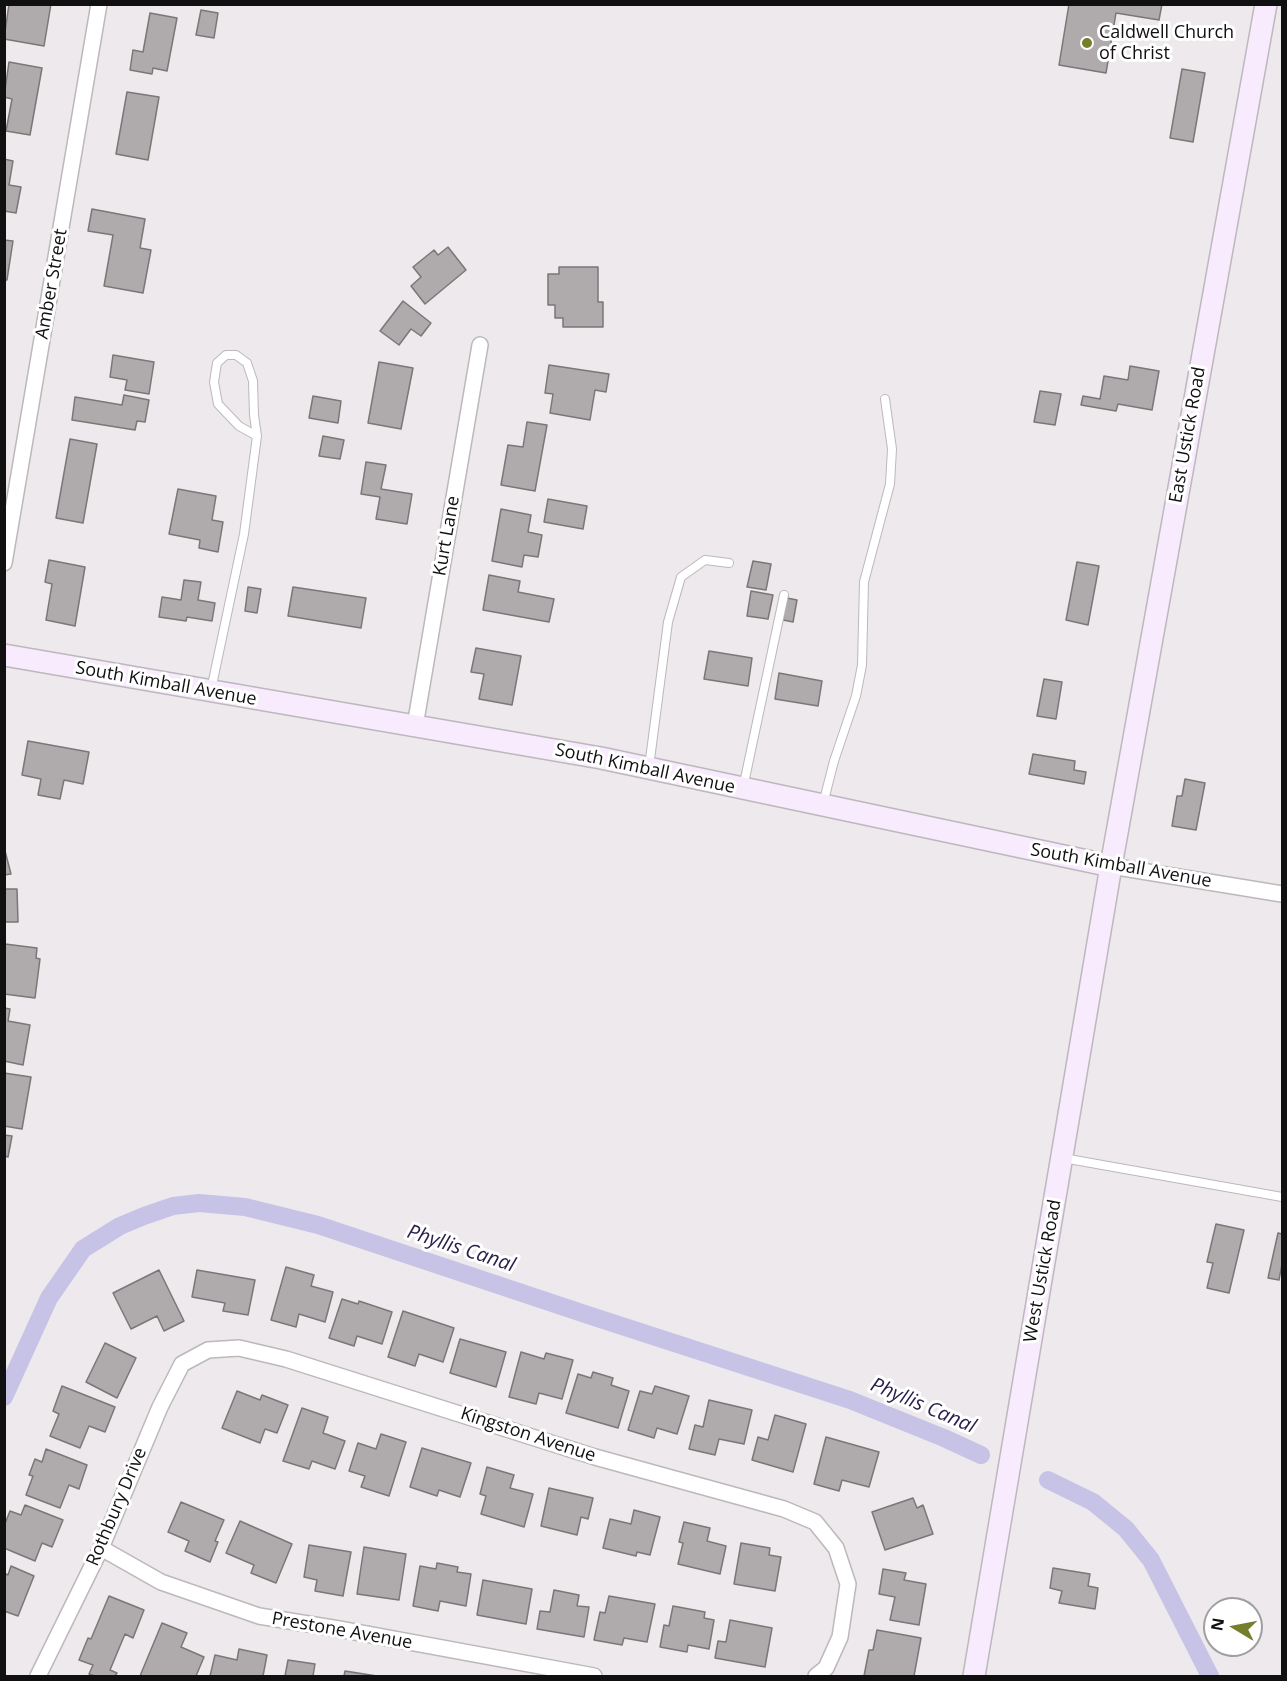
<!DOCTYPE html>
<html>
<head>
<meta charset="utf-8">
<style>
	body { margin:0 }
	#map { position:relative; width:1287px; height:1681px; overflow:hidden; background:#eee9ec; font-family:"Open Sans",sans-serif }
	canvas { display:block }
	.frame { position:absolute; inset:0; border:6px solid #111010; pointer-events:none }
	.north { position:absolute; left:1203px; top:1597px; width:60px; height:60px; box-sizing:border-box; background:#fff; border:2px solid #a09f9f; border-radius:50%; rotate:280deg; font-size:16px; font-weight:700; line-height:24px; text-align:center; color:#111010 }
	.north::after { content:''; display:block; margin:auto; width:21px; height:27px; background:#747e2b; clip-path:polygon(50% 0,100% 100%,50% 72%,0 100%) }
</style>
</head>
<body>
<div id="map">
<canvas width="1287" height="1681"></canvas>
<div class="frame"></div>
<div class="north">N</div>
</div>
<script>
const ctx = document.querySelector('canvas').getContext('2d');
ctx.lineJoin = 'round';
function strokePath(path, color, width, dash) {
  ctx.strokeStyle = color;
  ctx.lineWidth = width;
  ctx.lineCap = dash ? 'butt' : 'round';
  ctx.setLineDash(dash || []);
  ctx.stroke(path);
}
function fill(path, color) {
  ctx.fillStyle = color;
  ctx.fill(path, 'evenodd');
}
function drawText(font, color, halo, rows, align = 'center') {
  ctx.font = font + ' "Open Sans",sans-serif';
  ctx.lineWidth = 6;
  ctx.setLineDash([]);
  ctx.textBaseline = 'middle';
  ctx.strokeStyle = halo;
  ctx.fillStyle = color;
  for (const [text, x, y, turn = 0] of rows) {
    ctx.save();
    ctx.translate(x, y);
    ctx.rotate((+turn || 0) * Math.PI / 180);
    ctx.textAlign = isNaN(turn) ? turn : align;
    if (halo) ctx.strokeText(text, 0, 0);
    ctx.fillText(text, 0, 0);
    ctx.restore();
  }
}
const canal = new Path2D(`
	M4,1397L49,1298L83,1249L120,1226L144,1216L173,1206L199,1203L245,1207L318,1225L591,1316L850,1400L944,1438L981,1455
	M1048,1480L1093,1502L1126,1529L1151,1560L1210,1676`);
const building = new Path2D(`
	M9,4H51L44,46L4,39Z
	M1069,4H1162L1159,20L1116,13L1106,73L1059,65Z
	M201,10L218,13L214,38L196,35Z
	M150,13L177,18L167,71L153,68L152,74L130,70L133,50L143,52Z
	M9,62L42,68L30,135L6,131L12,99L4,97Z
	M1182,69L1205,73L1193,142L1170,138Z
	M127,92L159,97L148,160L116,154Z
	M4,159L13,161L9,185L21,187L16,213L4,211Z
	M92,209L145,219L140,248L151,250L143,293L104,286L113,235L88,231Z
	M4,240L13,241L7,280H4Z
	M448,247L466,270L425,304L411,286L421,277L413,267L434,250L438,255Z
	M559,267H598V302H603V327H563V318H555V305H548V274H559Z
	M403,301L431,323L421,336L411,329L399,345L380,331Z
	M113,355L154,362L149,394L125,390L127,380L110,377Z
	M379,362L413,368L401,429L368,423Z
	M549,365L609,374L606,392L595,390L590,420L550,413L553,394L545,393Z
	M1130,366L1159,371L1152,410L1118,404L1116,411L1081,405L1083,396L1100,399L1104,376L1128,380Z
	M1040,391L1061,394L1055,425L1034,422Z
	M124,395L149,400L145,422L137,421L135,430L72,420L75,397L122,405Z
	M313,396L341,401L338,423L309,418Z
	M527,422L547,425L535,491L501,485L508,445L523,447Z
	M323,436L344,440L340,459L319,456Z
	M70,439L97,444L83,523L56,518Z
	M366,462L386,465L381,489L412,494L407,524L376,519L380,497L361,494Z
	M178,489L216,496L212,520L223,522L218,552L199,548L200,540L169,534Z
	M548,499L587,506L583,529L544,522Z
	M501,509L531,515L528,532L542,535L538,557L524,555L522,567L492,561Z
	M49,560L85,567L75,626L46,620L52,584L45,582Z
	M753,561L771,564L766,590L747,587Z
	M1077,562L1099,566L1088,625L1066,620Z
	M489,575L520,581L518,592L554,599L549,622L483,610Z
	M184,580L201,582L198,600L215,603L212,621L187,617L186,621L159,617L162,597L181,600Z
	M248,587L261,589L257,613L245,611Z
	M293,587L366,598L361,628L288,616Z
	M751,591L773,595L768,619L747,616Z
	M787,598L797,600L793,622L783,620Z
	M476,648L521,656L512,705L479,699L484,674L471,672Z
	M709,651L752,658L748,686L704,679Z
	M779,673L822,681L818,706L775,699Z
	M1044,679L1062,682L1056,719L1037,716Z
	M28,741L89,752L83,784L64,780L60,799L38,795L41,779L22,775Z
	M1033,754L1075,761L1074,770L1086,772L1084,784L1029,774Z
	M1185,779L1205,783L1196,830L1172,826L1177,796H1182Z
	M4,847L11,874L4,875Z
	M4,889H17L18,922H4Z
	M5,944L37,948L36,958L40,959L35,998L4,994Z
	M4,1008L10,1009L8,1021L30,1025L23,1065L4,1061Z
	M4,1073L31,1077L22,1129L4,1126Z
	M4,1135L12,1136L8,1157L4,1156Z
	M1216,1224L1244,1230L1229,1293L1207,1288L1213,1263L1207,1262Z
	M1278,1233L1282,1234V1264L1279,1280L1268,1278Z
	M286,1267L314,1275L311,1286L333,1292L325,1322L299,1314L296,1327L271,1320Z
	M159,1270L184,1321L164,1331L157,1316L131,1329L113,1293Z
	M197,1270L255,1280L248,1315L223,1311L225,1303L192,1297Z
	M342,1299L358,1304L359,1301L392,1312L382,1344L357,1336L354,1346L329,1338Z
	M403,1311L454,1328L443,1362L419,1354L415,1366L388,1357Z
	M460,1339L506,1352L496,1387L450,1373Z
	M105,1343L136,1358L117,1398L86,1382Z
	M521,1352L544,1359L546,1353L573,1360L562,1399L539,1393L536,1404L509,1397Z
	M593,1372L613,1378L611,1385L629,1391L618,1428L566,1413L578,1374L591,1378Z
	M62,1386L115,1407L105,1432L89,1426L80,1448L50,1436L59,1414L53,1411Z
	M655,1386L689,1396L677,1434L657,1428L654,1438L628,1430L640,1391L652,1394Z
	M237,1391L260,1400L262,1395L288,1405L277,1433L265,1429L260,1443L222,1428Z
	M709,1400L752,1410L744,1444L719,1439L715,1455L689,1449L695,1425L703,1427Z
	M302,1408L328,1417L323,1433L345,1441L335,1469L312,1461L309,1469L283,1461Z
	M775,1415L806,1424L793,1472L752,1460L758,1437L768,1440Z
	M381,1434L406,1442L389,1496L361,1487L365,1476L349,1471L358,1443L376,1449Z
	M826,1437L879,1452L869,1487L842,1480L839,1491L814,1484Z
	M422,1448L471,1463L460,1497L439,1490L437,1496L410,1487Z
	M46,1449L87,1465L79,1489L69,1485L60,1508L26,1495L33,1476L29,1475L35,1459L42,1462Z
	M487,1467L514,1475L510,1488L533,1494L524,1527L481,1514L486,1496L480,1494Z
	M549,1488L593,1498L588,1519L581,1517L577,1535L541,1526Z
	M913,1498L917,1508L923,1505L933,1534L885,1550L872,1512Z
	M181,1502L224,1520L215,1541L218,1542L210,1562L185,1551L189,1541L168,1532Z
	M25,1505L63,1520L52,1547L42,1543L35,1561L4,1548V1526L10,1511L21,1515Z
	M634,1510L660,1517L650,1555L637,1552L636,1556L603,1548L610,1519L631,1524Z
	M240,1521L292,1544L276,1583L251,1573L254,1565L226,1553Z
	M684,1522L710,1528L707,1541L726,1546L720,1574L678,1564L683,1543L679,1542Z
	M741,1543L770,1548L769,1555L781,1557L775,1591L734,1584Z
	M309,1545L351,1552L343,1596L315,1591L317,1580L304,1577Z
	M364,1547L406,1554L399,1600L357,1594Z
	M437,1563L458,1567L457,1572L471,1574L466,1606L440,1601L438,1611L413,1606L420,1566L436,1569Z
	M11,1566L34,1576L18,1616L4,1611V1573L8,1575Z
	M1053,1568L1090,1574L1088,1586L1098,1588L1095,1609L1059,1603L1062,1591L1050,1588Z
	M883,1569L906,1573L904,1580L926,1584L919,1625L890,1620L895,1597L879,1594Z
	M483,1580L532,1589L526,1624L477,1615Z
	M554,1590L579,1595L577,1606L589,1607L584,1637L537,1629L540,1611L550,1612Z
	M109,1596L144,1610L133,1638L125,1634L110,1670L117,1673L115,1676H95L89,1674L93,1665L79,1660L88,1638L91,1639Z
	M609,1596L655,1604L647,1642L624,1638L622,1645L594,1640L600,1612L605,1613Z
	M673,1606L705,1612L704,1618L714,1620L709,1649L688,1645L687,1652L660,1647L664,1625L669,1626Z
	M730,1620L772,1628L765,1667L715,1658L718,1641L726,1642Z
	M162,1623L187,1633L181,1647L204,1657L196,1676H140Z
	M877,1630L921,1638L914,1676H864L869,1650H873Z
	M239,1649L267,1655L263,1676H210L215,1655L237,1660Z
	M288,1660L315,1664L313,1676H285Z
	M345,1671L377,1676H344Z`);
const lane = new Path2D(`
	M226,355H236L247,363L253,381L254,415L257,436L239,426L218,404L214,382L217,363Z
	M211,690L244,534L257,436
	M649,767L668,622L681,577L705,560L729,563
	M743,788L784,595
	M823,804L834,761L856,696L862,665L864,582L890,484L892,449L885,399
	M1063,1158L1282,1197`);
const street = new Path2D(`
	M4,563L99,4
	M415,726L480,345
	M1111,866L1282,894
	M101,1548L161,1582L259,1616L339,1629L594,1676
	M38,1676L101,1548L160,1407L182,1364L208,1350L239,1348L286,1359L595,1457L784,1509L815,1522L836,1548L848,1584L840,1637L826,1668L816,1676`);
const secondary = new Path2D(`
	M4,655L601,758L1111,866
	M974,1676L1111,866L1266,4`);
const markers = [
	[1087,43,6,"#747e2b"]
];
const poiNames = [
	["Caldwell Church",1099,33],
	["of Christ",1099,54]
];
const streetNames = [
	["Amber Street",52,284,-80],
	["East Ustick Road",1188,435,-80],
	["Kurt Lane",447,536,-80],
	["South Kimball Avenue",166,684,10],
	["South Kimball Avenue",645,769,12],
	["South Kimball Avenue",1121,866,10],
	["West Ustick Road",1043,1271,-80],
	["Kingston Avenue",528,1435,18],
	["Rothbury Drive",117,1507,-67],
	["Prestone Avenue",342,1631,10]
];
const waterNames = [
	["Phyllis Canal",461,1249,18],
	["Phyllis Canal",923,1406,23]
];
strokePath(canal, '#c7c3e7', 18);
fill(building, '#afaaab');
strokePath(building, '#7b7777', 1.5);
strokePath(lane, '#bcb8bb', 10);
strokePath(street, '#bcb8bb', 18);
strokePath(secondary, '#bcb8bb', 24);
strokePath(lane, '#fff', 8);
strokePath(street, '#fff', 15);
strokePath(secondary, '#f8ebfd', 21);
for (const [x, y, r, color] of markers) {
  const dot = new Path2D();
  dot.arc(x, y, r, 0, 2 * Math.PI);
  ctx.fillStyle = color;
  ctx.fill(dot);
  strokePath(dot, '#fff', 2);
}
drawText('18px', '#111010', '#fff', poiNames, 'left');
drawText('18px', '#111010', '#fff', streetNames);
drawText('italic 20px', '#2a204d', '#fff', waterNames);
</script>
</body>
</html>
